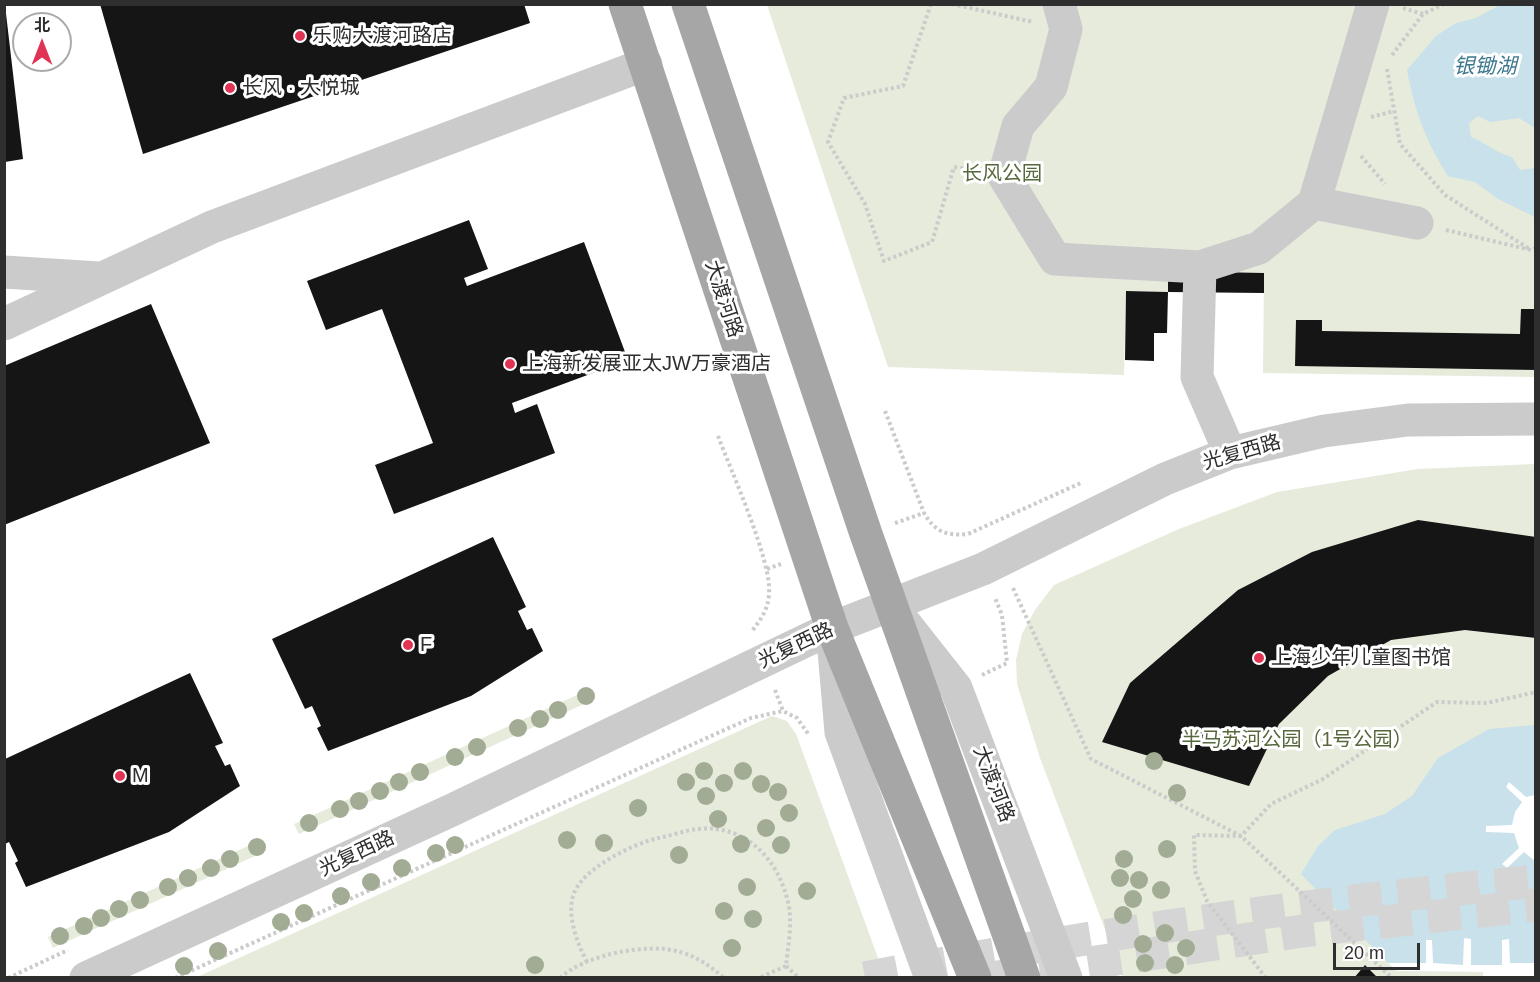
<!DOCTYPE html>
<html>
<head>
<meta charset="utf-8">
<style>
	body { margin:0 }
	#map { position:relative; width:1540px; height:982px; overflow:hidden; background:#fff; font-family:Helvetica,"Noto Sans SC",sans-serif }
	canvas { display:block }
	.frame { position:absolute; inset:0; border:6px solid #2e2e2e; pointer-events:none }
	.north { position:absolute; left:12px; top:12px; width:60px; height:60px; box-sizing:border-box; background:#fff; border:2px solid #ababab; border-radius:50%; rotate:0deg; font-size:16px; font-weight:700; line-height:24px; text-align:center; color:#2e2e2e }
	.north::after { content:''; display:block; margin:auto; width:21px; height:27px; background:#e13454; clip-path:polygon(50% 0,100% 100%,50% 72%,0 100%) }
	.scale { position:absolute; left:1333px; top:943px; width:87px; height:27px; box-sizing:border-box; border:3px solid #2e2e2e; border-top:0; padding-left:8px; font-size:18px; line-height:21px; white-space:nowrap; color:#2e2e2e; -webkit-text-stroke:4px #fff; paint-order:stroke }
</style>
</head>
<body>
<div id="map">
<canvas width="1540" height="982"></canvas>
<div class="frame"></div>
<div class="north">北</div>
<div class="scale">20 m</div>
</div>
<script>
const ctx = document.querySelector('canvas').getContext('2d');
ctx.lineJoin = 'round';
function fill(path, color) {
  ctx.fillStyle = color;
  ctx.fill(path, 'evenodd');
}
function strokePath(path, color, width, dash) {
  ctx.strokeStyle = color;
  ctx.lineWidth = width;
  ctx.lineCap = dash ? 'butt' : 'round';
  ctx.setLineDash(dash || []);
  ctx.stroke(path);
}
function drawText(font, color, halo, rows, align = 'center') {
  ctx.font = font + ' Helvetica,"Noto Sans SC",sans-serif';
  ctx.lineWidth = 6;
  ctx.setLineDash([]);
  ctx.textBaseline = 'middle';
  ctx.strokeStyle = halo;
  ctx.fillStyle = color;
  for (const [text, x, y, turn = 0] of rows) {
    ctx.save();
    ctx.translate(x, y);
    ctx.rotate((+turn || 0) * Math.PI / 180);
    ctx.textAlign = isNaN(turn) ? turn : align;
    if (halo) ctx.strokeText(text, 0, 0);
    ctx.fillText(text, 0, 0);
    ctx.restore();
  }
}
const green = new Path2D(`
	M767,5H1535V377L1263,373L1264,273L1169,271L1168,292L1126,291L1124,375L888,367Z
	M1535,464V977H1123L1040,758L1017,684L1016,660L1022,634L1035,610L1054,585L1179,529L1277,492L1418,469Z
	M590,689L595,699L299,834L294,824Z
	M772,716L787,721L796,734L885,977H197Z
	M261,840L266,851L53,948L48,937Z`);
const water = new Path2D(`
	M1500,5H1535V128L1519,118L1490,122L1478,116L1469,123L1471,137C1486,143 1496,153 1512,157L1520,170L1535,168V217L1498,199L1475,182L1448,176C1426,142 1414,109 1407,70L1436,36L1456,23L1476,18Z
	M1535,725V977H1483V972L1396,971L1301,874L1318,846L1335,830L1385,814L1412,796L1438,758L1489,729Z`);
const pier = new Path2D(`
	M1509,782L1526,797L1535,795L1536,862L1524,852L1507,868L1502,864L1519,848L1514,833L1486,832V826L1512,825L1515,812L1522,802L1506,787Z
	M1464,938L1471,939V965H1502V940L1509,939L1510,963H1535V977H1483V972L1396,971L1388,963H1426V940H1432L1433,963L1463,965Z`);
const building = new Path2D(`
	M100,4H524L530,23L143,154Z
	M5,5L23,159L5,162Z
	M469,220L488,269L464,278L467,286L584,242L628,360L512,403L515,413L537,404L555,453L394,514L375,465L433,443L382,309L326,330L307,281Z
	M1168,271L1264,273V293L1168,292Z
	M1126,291L1168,292L1167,333H1154V361L1125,360Z
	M151,304L210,443L4,525V366Z
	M1521,309H1536V370L1295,366L1296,320H1322V331L1520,334Z
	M1418,520L1536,537V638L1465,630L1391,640L1328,676L1279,724L1249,786L1102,742L1130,683L1238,590L1312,552Z
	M493,537L526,607L518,611L527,630L532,628L543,651L471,696L328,751L317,728L321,726L312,706L305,709L272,639Z
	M190,673L223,743L215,746L225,766L230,764L240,786L169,832L26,887L15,863L18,861L9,842L5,844V759Z
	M1365,965L1378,978H1354Z`);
const highwayTunnel = new Path2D(`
	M865,978C1087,935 1310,903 1536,881
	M991,978L1302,931L1536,905`);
const path = new Path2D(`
	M931,4L903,86L844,98L828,142L865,204L884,261L932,242L954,167L974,170
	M952,4L1033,22
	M1403,8L1423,14
	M1392,55L1423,14L1444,4
	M1387,69L1400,144L1445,195L1531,250
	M1371,117L1394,111
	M1361,156L1385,184
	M1446,230L1531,250L1536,248
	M885,411L924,513C935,532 946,536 968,534L1083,482
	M718,436C731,471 772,561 769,594C768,610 761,619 752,631
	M895,523L924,513
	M767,569L781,564
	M1013,588L1091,759L1241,836L1392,978
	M982,675L1007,663L1002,615L995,598
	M775,690L783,711L797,718L809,735
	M587,962C577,943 565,912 575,891C586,867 633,844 658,838C671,836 685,830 698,829C746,824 778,859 788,902C793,922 788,946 786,966L759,978
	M786,966L799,978
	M8,978L68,950
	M175,978L751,718L783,711
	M560,978C584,955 648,942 680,952C698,957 710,966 724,978
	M1266,978L1207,901L1195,871L1194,835L1241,836L1271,804L1323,779L1437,702L1487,703L1536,692`);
const minor = new Path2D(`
	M1059,4L1066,29L1051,87L1018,126L1004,176L1055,259L1200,267
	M1314,203L1417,223
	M4,272L99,278
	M4,324L212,227L646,64
	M1230,453L1197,377L1200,267L1259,248L1314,203L1373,4
	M896,612L956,688L1066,978
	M833,639L841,732L931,978
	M86,978L452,810L832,628L983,569L1165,479L1230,453L1324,431L1408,420L1536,419`);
const major = new Path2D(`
	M625,4L832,628L975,978
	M688,4L866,534L1024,978`);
const trees = [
	[586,696],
	[558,710],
	[540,719],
	[518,728],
	[477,747],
	[455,757],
	[1154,761],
	[704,771],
	[743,771],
	[420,772],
	[399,782],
	[686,782],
	[724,783],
	[761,784],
	[380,791],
	[778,792],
	[1177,793],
	[706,796],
	[359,801],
	[638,808],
	[340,809],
	[789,813],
	[718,819],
	[309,823],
	[766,828],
	[567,840],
	[604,843],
	[741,844],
	[455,845],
	[781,845],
	[257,847],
	[1167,849],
	[436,853],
	[679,855],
	[230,859],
	[1124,859],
	[211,868],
	[402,868],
	[188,878],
	[1120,878],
	[1139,880],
	[371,882],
	[168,887],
	[747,887],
	[1161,890],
	[807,891],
	[341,896],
	[1133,899],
	[140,900],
	[119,909],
	[724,911],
	[304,913],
	[1123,915],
	[101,918],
	[753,919],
	[281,922],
	[84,926],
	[1165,933],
	[60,936],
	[1143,944],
	[732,948],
	[1186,948],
	[218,951],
	[1145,963],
	[535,965],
	[1175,965],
	[184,966]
];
const markers = [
	[300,36,6,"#e13454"],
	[230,88,6,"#e13454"],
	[510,364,6,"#e13454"],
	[408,645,6,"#e13454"],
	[1259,658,6,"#e13454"],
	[120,776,6,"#e13454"]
];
const poiNames = [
	["乐购大渡河路店",312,36],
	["长风 · 大悦城",242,88],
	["上海新发展亚太JW万豪酒店",522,364],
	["F",420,645],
	["上海少年儿童图书馆",1271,658],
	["M",132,776]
];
const parkNames = [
	["长风公园",1002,174],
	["半马苏河公园（1号公园）",1297,740]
];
const streetNames = [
	["大渡河路",723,299,72],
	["光复西路",1242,453,-16],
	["光复西路",796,646,-25],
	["大渡河路",993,784,69],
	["光复西路",357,854,-25]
];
const waterNames = [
	["银锄湖",1485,67]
];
fill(green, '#e6ebdc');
fill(water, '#c8e1ea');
fill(pier, '#fff');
fill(building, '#151515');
strokePath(highwayTunnel, '#d5d5d5', 33, [33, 16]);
strokePath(path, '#cbcbcb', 4, [3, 3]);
strokePath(minor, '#cbcbcb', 33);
strokePath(major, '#a6a6a6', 33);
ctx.fillStyle = '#a2ac94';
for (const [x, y] of trees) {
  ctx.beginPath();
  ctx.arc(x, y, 9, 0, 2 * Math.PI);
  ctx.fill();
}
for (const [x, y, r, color] of markers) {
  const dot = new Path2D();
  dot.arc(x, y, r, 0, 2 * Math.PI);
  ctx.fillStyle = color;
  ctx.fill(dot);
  strokePath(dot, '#fff', 2);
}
drawText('20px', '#2e2e2e', '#fff', poiNames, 'left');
drawText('20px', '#56683c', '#fff', parkNames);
drawText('20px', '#2e2e2e', '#fff', streetNames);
drawText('italic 21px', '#3e788e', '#fff', waterNames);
</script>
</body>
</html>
